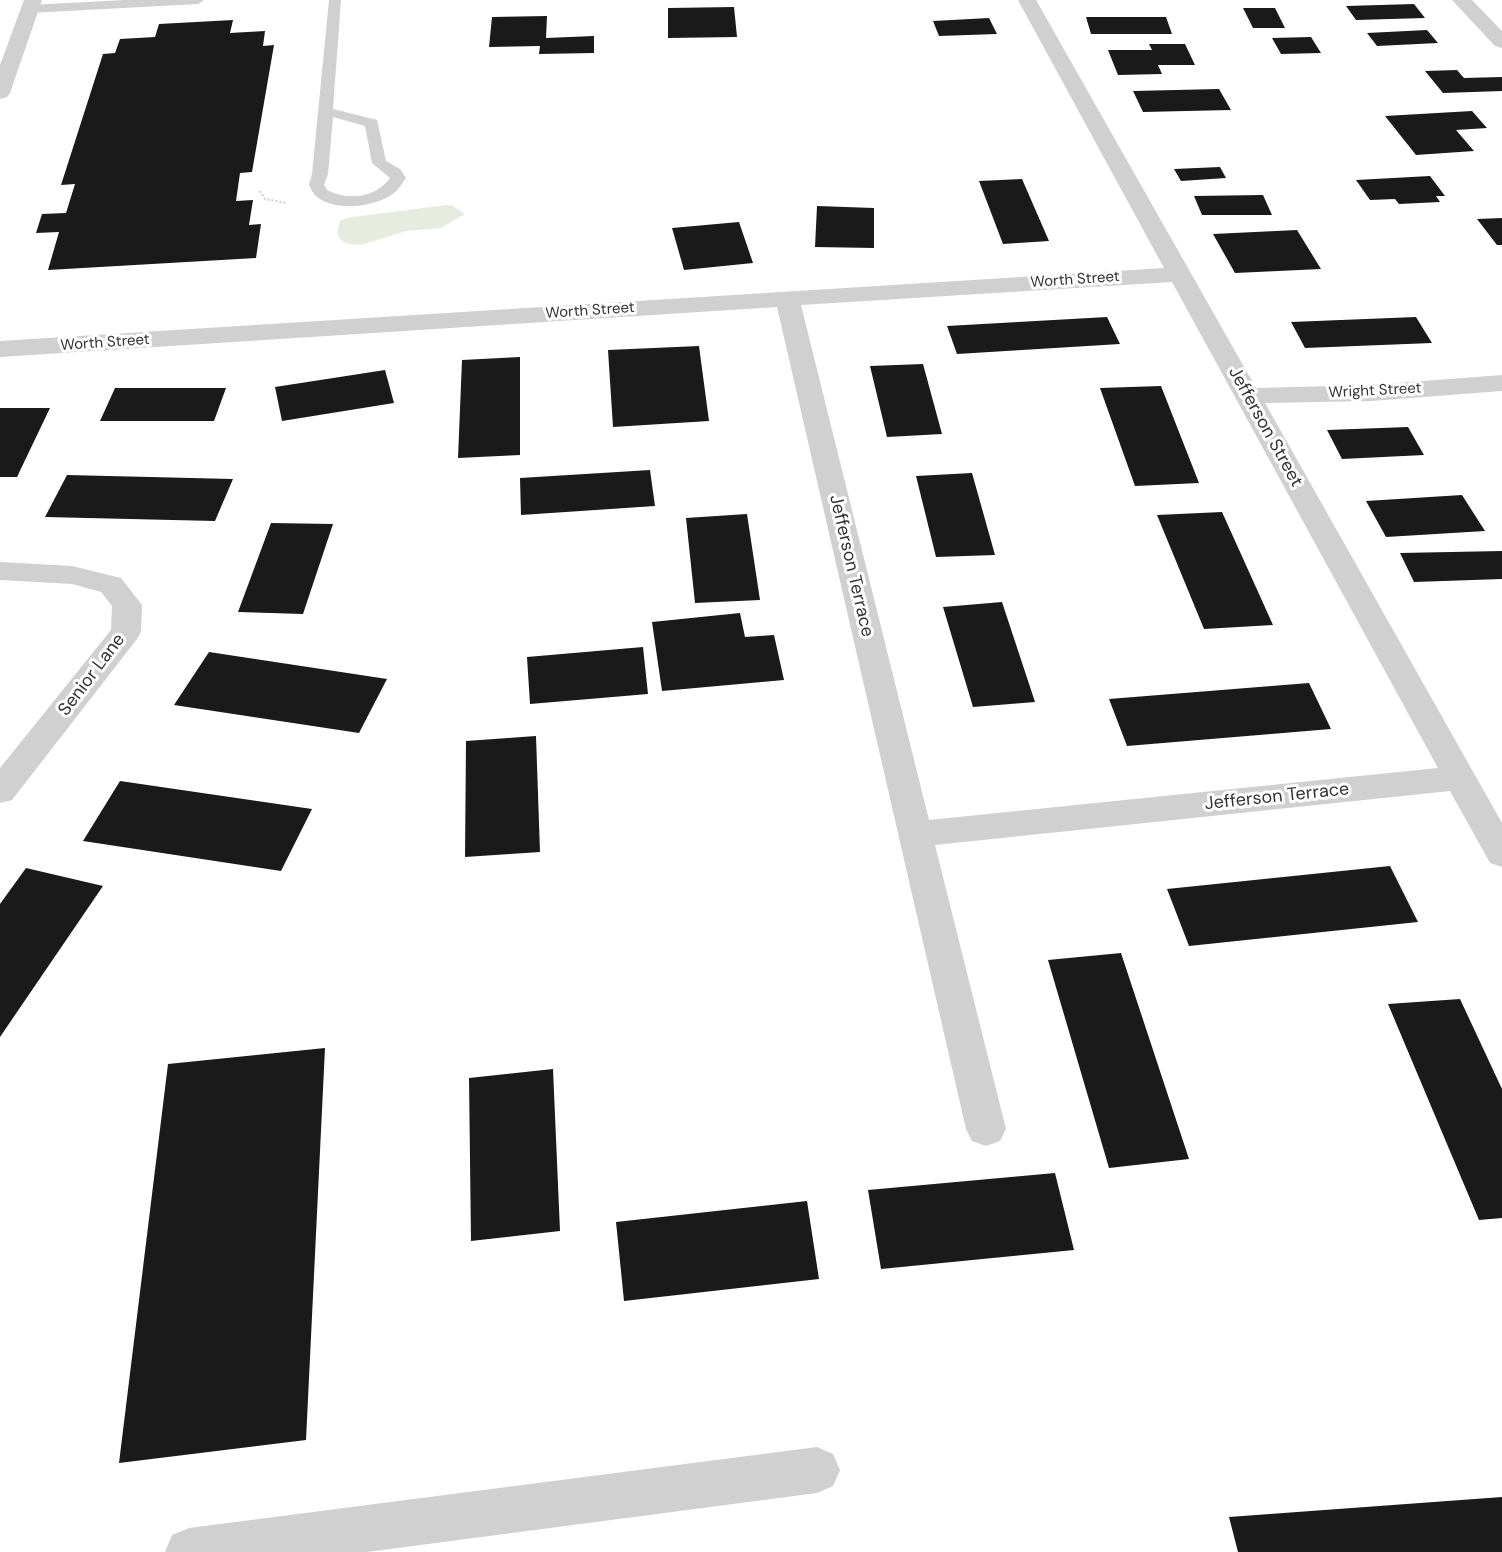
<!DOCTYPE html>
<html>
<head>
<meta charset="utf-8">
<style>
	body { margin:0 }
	canvas { display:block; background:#fff }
</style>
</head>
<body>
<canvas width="1502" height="1552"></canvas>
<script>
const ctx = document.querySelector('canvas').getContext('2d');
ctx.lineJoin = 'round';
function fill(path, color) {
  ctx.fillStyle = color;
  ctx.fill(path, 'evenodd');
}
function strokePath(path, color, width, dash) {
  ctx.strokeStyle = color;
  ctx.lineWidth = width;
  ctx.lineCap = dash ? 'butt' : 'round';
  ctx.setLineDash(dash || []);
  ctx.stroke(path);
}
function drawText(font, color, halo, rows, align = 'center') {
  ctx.font = font + ' "DM Sans",sans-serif';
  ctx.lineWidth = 6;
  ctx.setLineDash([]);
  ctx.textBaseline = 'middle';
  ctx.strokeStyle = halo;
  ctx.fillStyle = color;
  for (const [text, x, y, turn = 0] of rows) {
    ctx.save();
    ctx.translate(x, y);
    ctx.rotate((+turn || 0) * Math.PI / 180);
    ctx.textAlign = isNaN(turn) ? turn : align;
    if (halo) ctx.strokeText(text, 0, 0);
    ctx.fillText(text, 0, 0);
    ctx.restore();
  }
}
const green = new Path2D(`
	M446,205H451L465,214L441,228L406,231L361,245L349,244L342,241L337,233L340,221L346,218Z`);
const building = new Path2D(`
	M1414,4L1425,18L1356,20L1346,6Z
	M734,7L737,37L668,38V8Z
	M1243,8H1275L1285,28H1253Z
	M547,16L546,38L594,36V53L539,54L540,46L489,47L492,17Z
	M1086,17H1166L1172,34H1091Z
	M989,18L997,34L939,36L933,21Z
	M233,20L230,33L265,31L263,46L274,45L252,172L240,173L236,201L253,200L249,225L261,224L256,258L48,270L59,232L36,233L42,214L66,213L75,184L61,185L103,54L115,53L120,39L155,37L159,24Z
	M1427,30L1438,43L1377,46L1367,33Z
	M1311,37L1321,53L1281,54L1272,38Z
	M1149,44H1185L1195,65H1158L1162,74L1118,75L1108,50H1152Z
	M1457,70L1464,78L1502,77V91L1443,93L1425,71Z
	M1219,89L1231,110L1143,112L1133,91Z
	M1472,111L1487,128L1456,130L1474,151L1416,155L1385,116Z
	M1220,167L1226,178L1181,181L1174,169Z
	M1430,176L1445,196H1436L1440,202L1399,204L1395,199L1370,200L1356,180Z
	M1022,179L1049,241L1003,244L979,181Z
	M1263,195L1272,215H1202L1194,196Z
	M817,206L874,208V248L815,247Z
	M1502,218V245H1497L1477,219Z
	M739,222L753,263L684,270L672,228Z
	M1297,230L1321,269L1235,273L1213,234Z
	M1107,317L1120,344L957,354L947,326Z
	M1416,317L1432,343L1305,348L1291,322Z
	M699,346L709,421L613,427L608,350Z
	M520,357V455L458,458L462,360Z
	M923,364L942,434L887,437L870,366Z
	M385,370L394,403L282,421L275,387Z
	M1161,386L1199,483L1135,486L1100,388Z
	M115,388H226L214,421H100Z
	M0,408H50L17,477H0Z
	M1408,427L1424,455L1342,459L1327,430Z
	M650,470L655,506L521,515L520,478Z
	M972,473L995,555L936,557L916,476Z
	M67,475L233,479L215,521L45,517Z
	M1462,495L1485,531L1386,537L1366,501Z
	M1222,512L1273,625L1204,629L1157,515Z
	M747,514L760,600L695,603L686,518Z
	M271,523L333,524L303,614L238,612Z
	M1502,551V579L1414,582L1400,553Z
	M1002,602L1035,702L973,707L943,607Z
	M740,613L745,637L774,635L784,680L662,691L652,622Z
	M643,647L648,694L530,704L527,657Z
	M209,652L387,679L359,733L174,705Z
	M1309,683L1331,729L1127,746L1109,699Z
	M536,736L540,852L465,857L466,741Z
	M120,781L312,809L281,871L83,841Z
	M1390,866L1418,922L1189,946L1167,889Z
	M26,868L103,886L0,1037V904Z
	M1121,953L1189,1159L1109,1168L1048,960Z
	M1460,999L1502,1089V1218L1479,1220L1388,1004Z
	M325,1048L306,1440L119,1463L168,1064Z
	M553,1069L560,1231L471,1241L469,1078Z
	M1055,1173L1074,1250L881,1269L868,1190Z
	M807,1201L819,1279L624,1301L616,1222Z
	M1502,1497V1552H1238L1229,1517Z`);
const path = new Path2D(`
	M260,191L265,199L286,203`);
const service = new Path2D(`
	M125,0H204L198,4L30,13L23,9L30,5Z
	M329,0H341L333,109L377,120L386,161L400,169L406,178C402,183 399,189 394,193C376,207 336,212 317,197C313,194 311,189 309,185L312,174ZM333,117L365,126L372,163L390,178C376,198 348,201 327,190L324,185L328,174Z`);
const minor = new Path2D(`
	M24,0H42L10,93L7,97L0,99V65Z
	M1018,0H1036L1256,388L1371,385L1502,375V391L1371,401L1265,403L1502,823V867L1490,863L1450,791L935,845L1006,1129L1000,1141L986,1146L972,1141L966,1129L777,307L0,357V341L1164,268ZM1172,282L1438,768L929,820L801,305Z
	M1452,0H1472L1502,31V48L1495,46Z
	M0,562L72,566L121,578L142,605L141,632L137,639L12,800L0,803V768L111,630L112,606L101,592L72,584L0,580Z
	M817,1447L833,1454L840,1470L833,1486L817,1493L367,1552H165L172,1535L189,1528Z`);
const farStreetnames = [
	["Worth Street",1075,280,-4],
	["Worth Street",590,311,-4],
	["Worth Street",105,343,-4],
	["Wright Street",1375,391,-3]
];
const streetNames = [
	["Jefferson Street",1265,427,61],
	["Jefferson Terrace",851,566,77],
	["Senior Lane",92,675,-53],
	["Jefferson Terrace",1277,797,-6]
];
fill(green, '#e6ecdf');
fill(building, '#1a1a1a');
strokePath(path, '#cdcdcd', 2, [2, 2]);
fill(service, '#d0d0d0');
fill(minor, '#d0d0d0');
drawText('15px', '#333', '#fff', farStreetnames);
drawText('18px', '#333', '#fff', streetNames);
</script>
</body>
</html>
